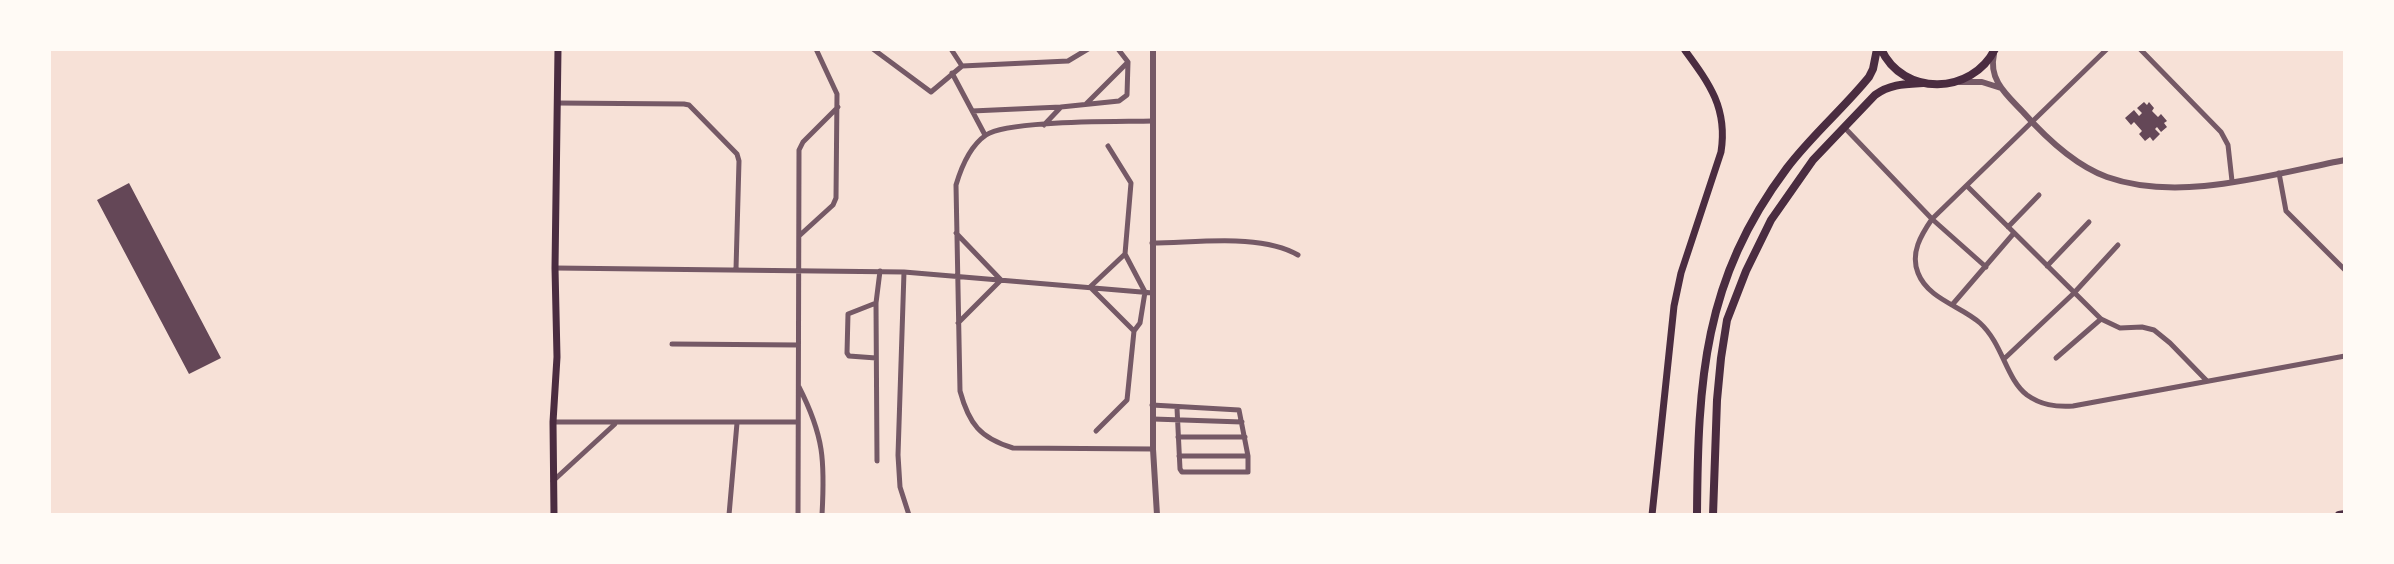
<!DOCTYPE html>
<html>
<head>
<meta charset="utf-8">
<style>
	body { margin:0 }
	#map { position:relative; width:2394px; height:564px; overflow:hidden; background:#f7e1d7; font-family:Raleway,sans-serif }
	canvas { display:block }
	.frame { position:absolute; inset:0; border:51px solid #fffaf5; pointer-events:none }
</style>
</head>
<body>
<div id="map">
<canvas width="2394" height="564"></canvas>
<div class="frame"></div>
</div>
<script>
const ctx = document.querySelector('canvas').getContext('2d');
ctx.lineJoin = 'round';
function fill(path, color) {
  ctx.fillStyle = color;
  ctx.fill(path, 'evenodd');
}
function strokePath(path, color, width, dash) {
  ctx.strokeStyle = color;
  ctx.lineWidth = width;
  ctx.lineCap = dash ? 'butt' : 'round';
  ctx.setLineDash(dash || []);
  ctx.stroke(path);
}
const building = new Path2D(`
	M2144,102L2147,105L2149,102L2154,108L2152,111L2158,117L2161,114L2167,121L2164,123L2167,127L2161,132L2157,127L2155,129L2160,134L2153,141L2150,137L2145,141L2139,134L2142,131L2134,122L2131,125L2125,118L2134,110L2139,116L2142,113L2137,108Z
	M129,183L221,358L189,374L97,200Z`);
const minor = new Path2D(`
	M873,49L931,92L962,66
	M951,49L962,66L1068,61L1088,49
	M2107,49L1932,219C1921,235 1910,253 1918,273C1928,299 1961,306 1980,323C2003,344 2006,379 2027,395C2041,405 2055,407 2073,406L2345,356
	M2140,49L2221,132L2228,145L2232,181
	M952,73L985,135
	M557,103L684,104L689,105L737,154L739,161L736,269
	M1086,104L1128,62
	M972,111L1061,107
	M1152,121C1119,122 1008,120 986,135C970,146 961,168 956,185L960,391C969,424 980,438 1013,448L1153,449
	M1044,125L1061,107L1119,101L1127,95L1128,62L1118,49
	M1844,127L1932,219L1986,267
	M1108,146L1131,183L1125,254L1145,292L1140,323L1134,331
	M2279,173L2286,211L2345,270
	M1967,186L2101,319L2120,328L2142,327L2154,330L2170,343L2207,381
	M2008,227L2039,195
	M956,233L1001,280L958,323
	M799,236L833,205L836,198L837,94L816,49
	M1152,243C1195,243 1261,233 1298,255
	M2047,266L2089,222
	M555,268L904,272L1153,293
	M904,272L898,455L900,487L909,515
	M1952,305L2014,233
	M672,344L798,345
	M876,358L849,356L847,353L848,314L876,303
	M2005,358L2074,293L2118,245
	M2056,358L2101,319
	M799,387C824,436 825,461 822,515
	M1152,405L1239,410L1248,456V472H1182L1180,469L1177,408
	M1153,419L1242,422
	M553,422H798
	M1096,431L1127,400L1134,331L1090,287L1125,254
	M1178,437H1245
	M1179,456H1248
	M877,461L876,303L880,271
	M553,481L615,424
	M729,515L737,423
	M798,515L799,150L803,142L838,107`);
const tertiary = new Path2D(`
	M1153,49V449L1157,515
	M1994,54C1988,80 2007,95 2023,112C2046,138 2074,165 2107,177C2180,203 2272,174 2345,160
	M1960,82H1982L2001,88`);
const secondary = new Path2D(`
	M554,515L553,422L557,357L555,268L558,49
	M1652,515L1674,306L1681,273L1721,152C1728,108 1709,83 1684,49`);
const trunk = new Path2D(`
	M1881,49C1903,97 1972,95 1995,49
	M1697,515C1698,380 1703,280 1787,168C1812,135 1843,109 1869,77L1873,69L1877,49
	M1713,515L1717,400L1721,358L1727,320L1746,271L1771,220L1813,160L1875,95C1890,84 1905,84 1923,83
	M2339,515L2345,514`);
fill(building, '#644757');
strokePath(minor, '#755966', 5);
strokePath(tertiary, '#755966', 6);
strokePath(secondary, '#4a2c40', 7);
strokePath(trunk, '#4a2c40', 8);
</script>
</body>
</html>
